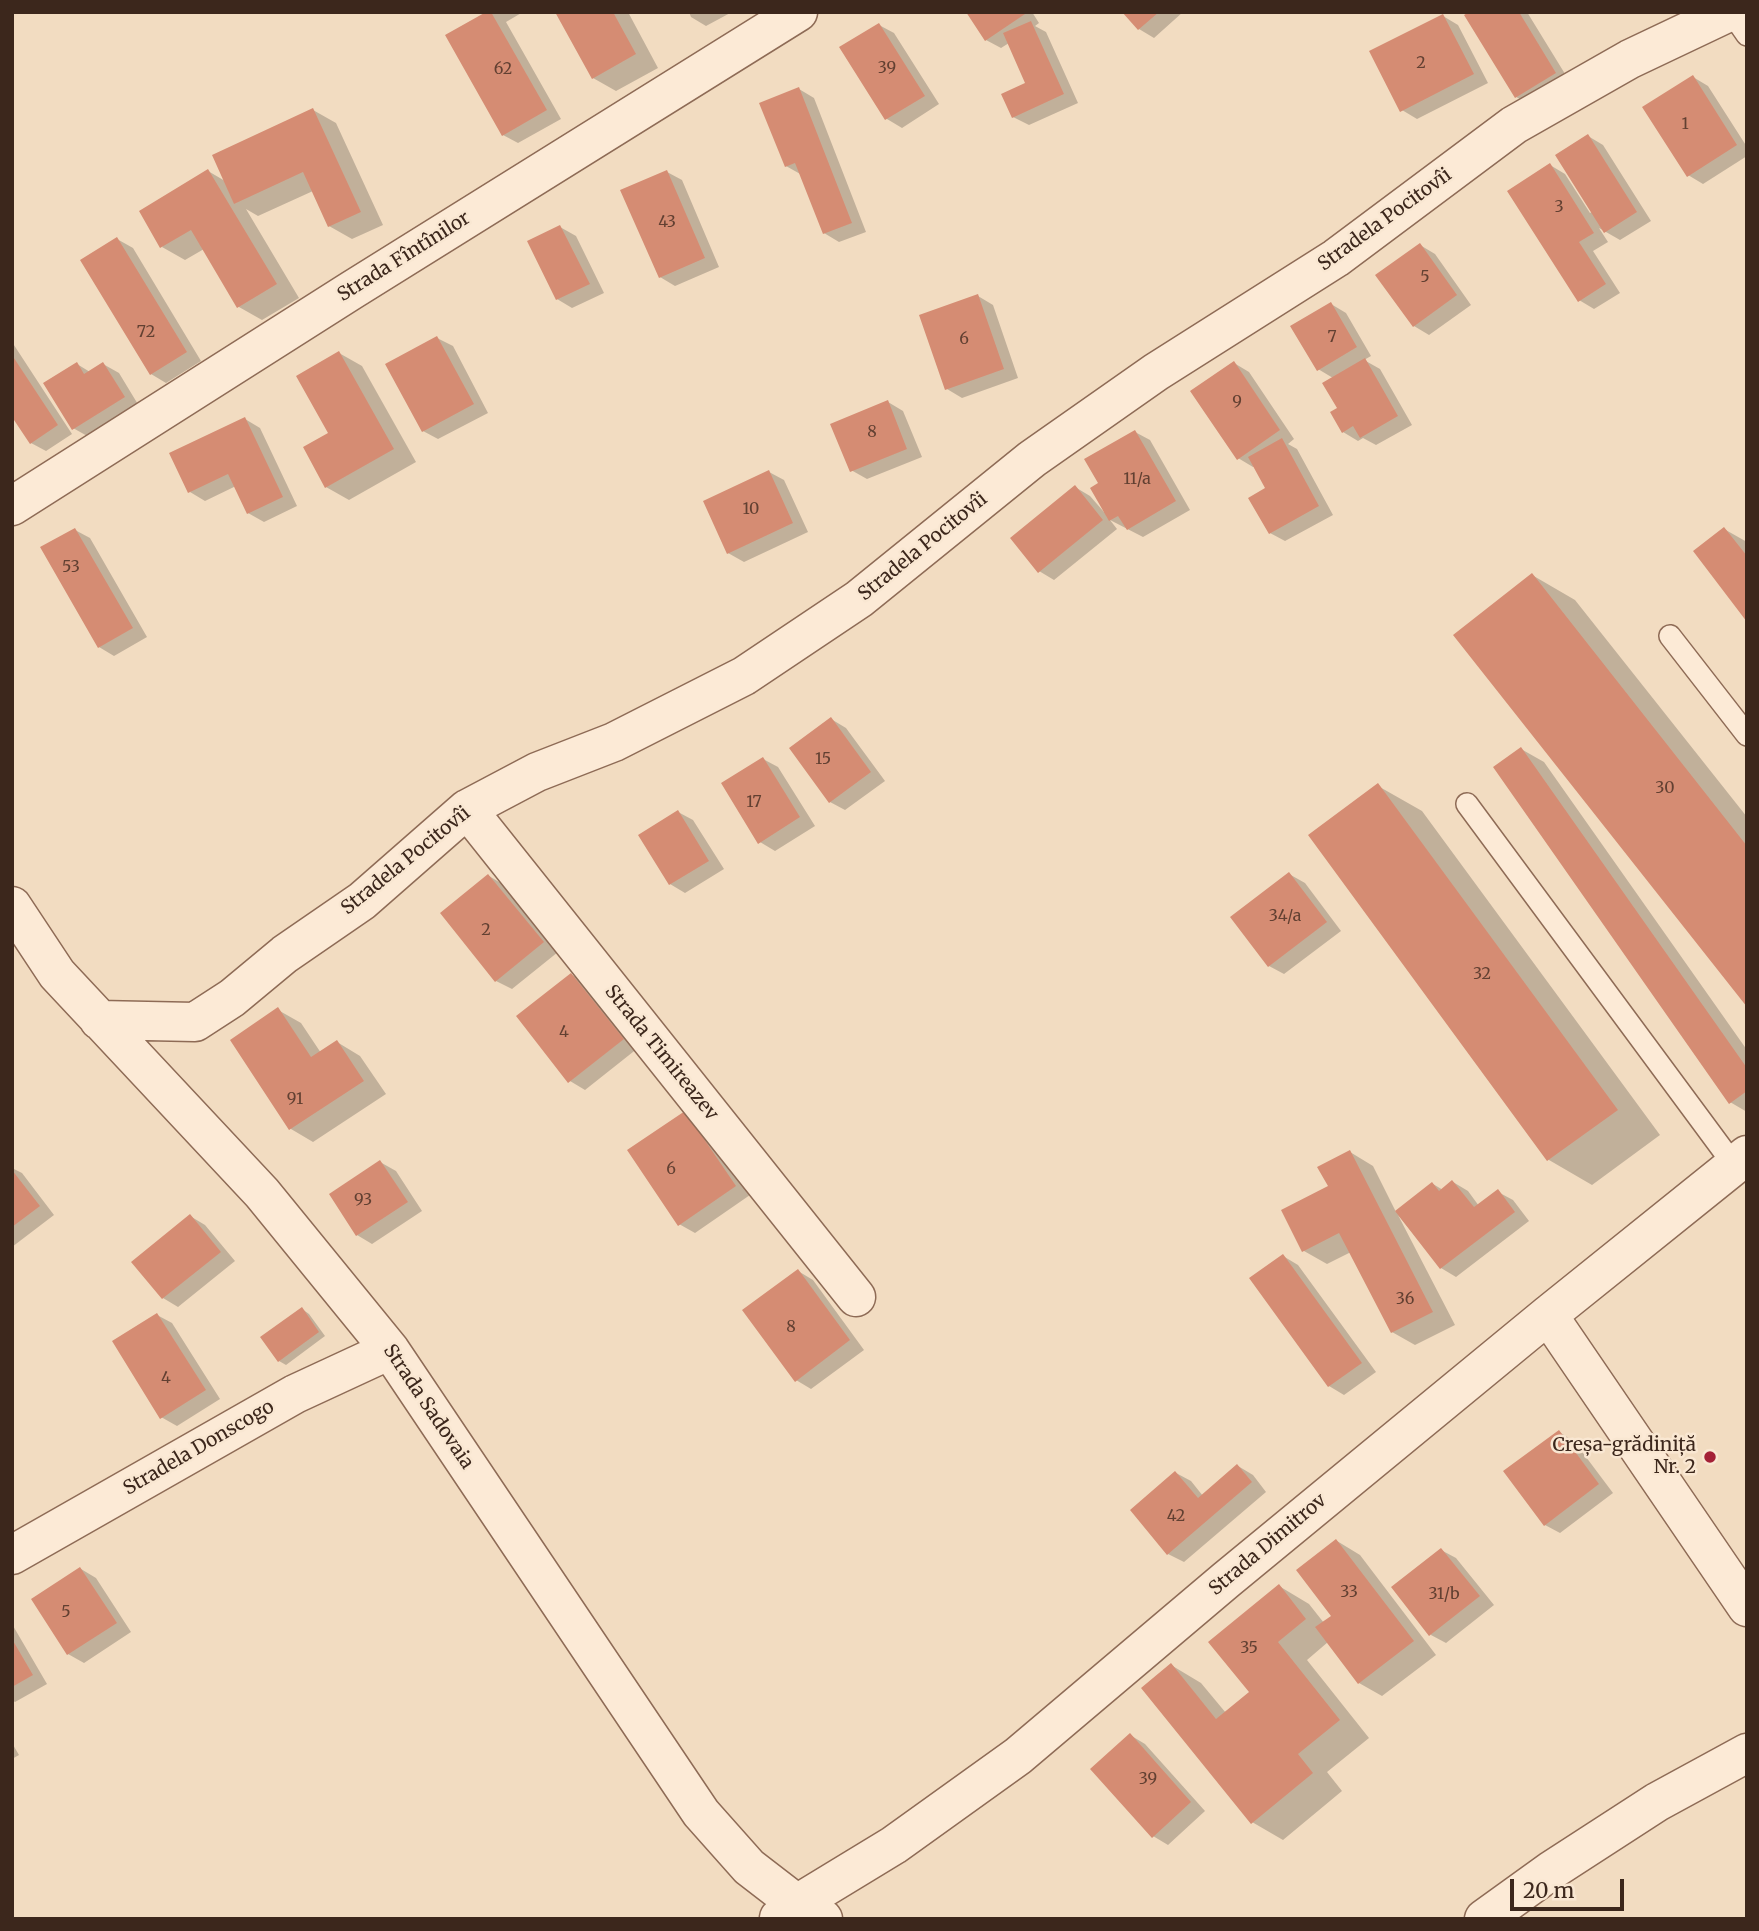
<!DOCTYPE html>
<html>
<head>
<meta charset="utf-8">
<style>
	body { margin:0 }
	#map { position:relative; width:1759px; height:1931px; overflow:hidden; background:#f2dcc1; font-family:Merriweather,serif }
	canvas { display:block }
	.frame { position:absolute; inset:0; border:14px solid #3c271c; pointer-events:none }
	.scale { position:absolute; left:1510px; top:1879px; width:114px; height:32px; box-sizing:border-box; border:4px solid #3c271c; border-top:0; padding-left:9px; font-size:21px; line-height:24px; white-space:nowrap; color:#3c271c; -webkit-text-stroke:5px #f9e7d2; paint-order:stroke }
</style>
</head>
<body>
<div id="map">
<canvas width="1759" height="1931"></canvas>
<div class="frame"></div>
<div class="scale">20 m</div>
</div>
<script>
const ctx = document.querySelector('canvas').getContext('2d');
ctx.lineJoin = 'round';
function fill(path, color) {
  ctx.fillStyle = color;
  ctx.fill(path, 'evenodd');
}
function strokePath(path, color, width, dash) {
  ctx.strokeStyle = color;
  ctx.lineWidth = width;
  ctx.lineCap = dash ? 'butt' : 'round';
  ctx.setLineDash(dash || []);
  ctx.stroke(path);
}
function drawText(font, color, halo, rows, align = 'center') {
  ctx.font = font + ' Merriweather,serif';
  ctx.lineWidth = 5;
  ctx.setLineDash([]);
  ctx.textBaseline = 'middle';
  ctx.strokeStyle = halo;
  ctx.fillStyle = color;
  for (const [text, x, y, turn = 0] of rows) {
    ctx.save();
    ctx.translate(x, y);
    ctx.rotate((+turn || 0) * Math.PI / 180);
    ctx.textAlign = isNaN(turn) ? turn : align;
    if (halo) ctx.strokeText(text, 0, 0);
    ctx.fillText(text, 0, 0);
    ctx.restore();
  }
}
const shadow = new Path2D(`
	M490,12H523L506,22L561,119L518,143L503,135Z
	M557,12H628L658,68L616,91L593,78Z
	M689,12H732L706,26L691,17Z
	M968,12H1032L1039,23L1035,26L1046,32L1078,103L1029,125L1013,117L1027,84L1009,43L1001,48L986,40Z
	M1124,12H1183L1154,38L1139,29Z
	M1472,12H1527L1570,82L1532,105L1516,97Z
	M1443,16L1458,25L1488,83L1417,119L1402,110Z
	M879,25L894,33L939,104L902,128L887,119L842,48Z
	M1693,77L1708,86L1747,147V156L1703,184L1688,175Z
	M799,89L814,98L866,232L839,242L824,233L802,175L786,166Z
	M313,110L336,123L383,225L352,239L329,226L313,191L258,216L246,209L299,298L262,320L239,307L204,249L185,260L162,247L208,171L225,181Z
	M1588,136L1603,145L1651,221L1620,240L1599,228L1608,242L1593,251L1620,293L1594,309L1579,300L1550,165L1565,174L1590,213L1593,211Z
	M667,172L682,180L719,267L675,286L660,277Z
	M560,227L576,236L604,293L572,308L557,299Z
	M117,239L133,248L201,361L166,383L151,374Z
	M1420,245L1435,254L1471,305L1429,335L1414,326Z
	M978,296L993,305L1018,378L962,398L947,389Z
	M1331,304L1346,313L1371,356L1364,360L1380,369L1412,425L1376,445L1363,438L1358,441L1343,432L1333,378L1318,369Z
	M437,338L453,346L488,413L438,439L423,431Z
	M12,342L72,434L46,451L31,443L12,414Z
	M339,353L362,366L416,462L349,500L326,487Z
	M1234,363L1249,372L1294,439L1288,444L1297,449L1333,515L1285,541L1270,533L1268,489L1255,466L1253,467L1238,458Z
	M77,364L90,372L103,364L119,373L139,406L89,437L73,428Z
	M888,402L903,411L922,457L867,479L851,470Z
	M245,419L260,428L297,506L264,522L248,513L236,486L205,501L190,492Z
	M1135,432L1150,440L1190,510L1143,537L1110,520L1117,529L1054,580L1039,571L1075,487L1090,496L1104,512L1105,511L1100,484Z
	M769,472L784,480L808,532L744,562L728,553Z
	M1724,529L1747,542V619Z
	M75,530L90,538L147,637L114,656L99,647Z
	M1532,575L1575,600L1747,817V1004Z
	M831,719L846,728L885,781L845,810L830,802Z
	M1521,749L1544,762L1747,1050V1112L1730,1102Z
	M763,759L778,767L815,826L775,851L760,842Z
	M1378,786L1422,811L1660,1135L1592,1185L1549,1160L1311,835Z
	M678,812L693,820L724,869L685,893L670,884Z
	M1289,874L1305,883L1341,931L1284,974L1269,966Z
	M489,876L504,885L558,952L512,989L496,981Z
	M572,975L587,983L638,1048L585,1090L570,1081Z
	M278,1010L301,1023L321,1053L337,1042L360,1056L386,1094L313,1142L291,1129L232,1040Z
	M701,1122L750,1195L695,1233L679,1224L630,1150Z
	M1350,1152L1373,1166L1396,1212L1433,1184L1443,1190L1453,1182L1468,1191L1479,1206L1498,1192L1513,1200L1529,1221L1456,1277L1441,1268L1398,1215L1455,1325L1415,1345L1392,1332L1351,1252L1327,1264L1304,1251L1283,1211L1330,1187Z
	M380,1162L396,1171L422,1211L372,1244L357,1235Z
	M12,1168L22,1173L54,1215L12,1247Z
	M190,1216L205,1225L235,1261L178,1307L163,1298Z
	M1283,1256L1298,1265L1376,1372L1344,1395L1329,1386Z
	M798,1271L813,1280L864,1350L811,1389L796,1380Z
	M302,1309L309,1314L325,1336L286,1365L279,1361Z
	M157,1315L172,1323L220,1399L177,1426L161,1417Z
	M1559,1432L1574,1441L1613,1493L1560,1533L1545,1525Z
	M1238,1466L1253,1475L1266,1492L1184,1562L1168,1554L1176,1473L1191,1481L1203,1496Z
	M1337,1541L1360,1555L1436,1655L1382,1696L1359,1683L1328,1642L1307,1660L1369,1738L1327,1772L1342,1791L1283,1840L1252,1822L1171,1665L1201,1683L1226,1713L1252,1692L1279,1586L1309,1604L1324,1623L1333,1616Z
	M1441,1550L1456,1558L1494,1605L1446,1643L1431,1635Z
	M81,1569L96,1578L131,1632L84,1663L68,1654L33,1600Z
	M12,1624L47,1684L15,1702L12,1700Z
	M1130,1735L1145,1744L1205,1811L1168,1845L1153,1836Z
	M12,1743L19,1755L12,1759Z`);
const building = new Path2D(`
	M486,12H491L547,110L502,136L445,35Z
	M555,12H613L636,54L592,79Z
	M966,12H1024L1025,14L985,41Z
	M1122,12H1159L1138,30Z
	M1469,12H1519L1556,73L1515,98L1464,15Z
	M1443,14L1474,74L1400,112L1369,51Z
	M1031,21L1064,94L1012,118L1001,94L1025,83L1003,33Z
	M879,23L925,96L885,120L839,47Z
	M1693,75L1737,145L1687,177L1642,107Z
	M799,87L852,223L823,234L795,163L785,167L759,103Z
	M313,108L361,212L328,227L303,172L234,204L212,155Z
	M1588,134L1637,212L1604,233L1555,155Z
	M1550,163L1594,233L1579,242L1606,284L1578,302L1507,191Z
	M208,169L277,284L237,308L191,230L160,248L139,211Z
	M667,170L705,258L659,278L620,190Z
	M560,225L590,284L556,300L527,241Z
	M117,237L187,352L150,375L80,260Z
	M1420,243L1457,295L1413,327L1375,275Z
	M978,294L1004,369L945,390L919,315Z
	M1331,302L1357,347L1317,371L1290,326Z
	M437,336L474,404L422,432L385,364Z
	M339,351L394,449L325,488L303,447L328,433L296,376Z
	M12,355L58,425L30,444L12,417Z
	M1365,358L1398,416L1360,438L1353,426L1342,433L1330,412L1337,408L1322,383Z
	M1234,361L1280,430L1237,460L1190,391Z
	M77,362L84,374L103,362L125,397L72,430L43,383Z
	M888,400L907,449L850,472L830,424Z
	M245,417L283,497L247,514L228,474L188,493L169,453Z
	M1135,430L1176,501L1127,530L1118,516L1109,521L1090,488L1098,483L1084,459Z
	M1282,438L1319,506L1269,534L1248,498L1265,488L1248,457Z
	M769,470L793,523L727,554L703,501Z
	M1075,485L1103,520L1038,573L1010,538Z
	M1724,527L1747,556V622L1693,551Z
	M75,528L133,628L98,648L40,547Z
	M1532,573L1747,846V1007L1453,635Z
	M831,717L871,772L829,803L789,748Z
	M1521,747L1747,1068V1091L1729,1104L1493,767Z
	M763,757L800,817L758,844L721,783Z
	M1378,783L1618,1110L1547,1161L1308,835Z
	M678,810L709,861L669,885L638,835Z
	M1289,872L1327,922L1268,967L1230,917Z
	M488,874L544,942L495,982L440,913Z
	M571,973L624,1039L568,1083L516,1016Z
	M278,1007L311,1057L337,1040L364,1081L289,1130L230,1040Z
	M685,1111L736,1186L678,1226L627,1150Z
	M1350,1150L1433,1312L1391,1333L1339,1233L1302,1252L1281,1210L1328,1186L1317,1167Z
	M380,1160L408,1202L356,1236L329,1194Z
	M12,1170L40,1206L12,1227Z
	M1452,1180L1474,1207L1498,1189L1515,1212L1440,1269L1395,1211L1432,1182L1439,1191Z
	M190,1214L221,1252L162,1299L131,1262Z
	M1283,1254L1362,1363L1328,1387L1249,1278Z
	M798,1269L850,1340L795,1382L742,1310Z
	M302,1307L319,1332L278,1362L260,1337Z
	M157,1313L206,1390L160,1419L112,1341Z
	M1559,1430L1599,1484L1544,1526L1503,1471Z
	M1237,1464L1252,1482L1167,1555L1130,1510L1175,1471L1198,1498Z
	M1336,1539L1414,1641L1358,1684L1315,1627L1331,1616L1296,1570Z
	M1441,1548L1480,1596L1429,1636L1391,1587Z
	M80,1567L117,1623L67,1655L31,1599Z
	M1279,1584L1306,1619L1278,1642L1340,1720L1298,1754L1313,1773L1251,1824L1141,1688L1171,1663L1216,1719L1249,1692L1208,1642Z
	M12,1639L33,1675L12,1687Z
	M1130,1733L1191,1802L1152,1838L1090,1769Z`);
const service = new Path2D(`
	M1731,12L1747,35
	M1670,636L1747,735
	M1467,804L1734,1165`);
const minor = new Path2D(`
	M12,506L352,290L798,12
	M467,809L856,1297
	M12,906L57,974L262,1193L390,1350L701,1813L749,1867L797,1904L823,1919
	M99,1020L195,1022L232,998L285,954L362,901L467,809L537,772L614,742L744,676L859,599L1032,459L1156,372L1336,258L1514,125L1630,59L1729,12
	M1548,1315L1747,1607
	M12,1555L295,1394L390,1350
	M779,1918L797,1904L894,1845L1018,1756L1226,1580L1548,1315L1747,1155
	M1484,1919L1552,1870L1657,1802L1747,1753`);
const markers = [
	[1710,1457,7,"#a42036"]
];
const numberNames = [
	["2",1421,63],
	["39",887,68],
	["62",503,69],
	["1",1685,124],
	["3",1559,207],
	["43",667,222],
	["5",1425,277],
	["72",146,332],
	["7",1332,337],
	["6",964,339],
	["9",1237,402],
	["8",872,432],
	["11/a",1137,479],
	["10",751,509],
	["53",71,567],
	["15",823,759],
	["30",1665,788],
	["17",754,802],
	["34/a",1285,916],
	["2",486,930],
	["32",1482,974],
	["4",564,1032],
	["91",295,1099],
	["6",671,1169],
	["93",363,1200],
	["36",1405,1299],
	["8",791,1327],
	["4",166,1378],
	["42",1176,1516],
	["33",1349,1592],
	["31/b",1444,1594],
	["5",66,1612],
	["35",1249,1648],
	["39",1148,1779]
];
const streetNames = [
	["Stradela Pocitovîi",1385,220,-36],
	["Strada Fîntînilor",404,257,-32],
	["Stradela Pocitovîi",923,547,-39],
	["Stradela Pocitovîi",406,861,-39],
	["Strada Timireazev",661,1053,51],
	["Strada Sadovaia",428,1407,56],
	["Stradela Donscogo",199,1448,-30],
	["Strada Dimitrov",1268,1545,-40]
];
const poiNames = [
	["Creșa-grădiniță",1696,1446],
	["Nr. 2",1696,1468]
];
fill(shadow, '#0003');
fill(building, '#d58c73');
strokePath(service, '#8e6b56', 24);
strokePath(minor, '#8e6b56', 41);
strokePath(service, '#fcead6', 21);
strokePath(minor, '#fcead6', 38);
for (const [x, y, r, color] of markers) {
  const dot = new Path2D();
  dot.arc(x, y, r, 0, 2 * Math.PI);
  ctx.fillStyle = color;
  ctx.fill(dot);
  strokePath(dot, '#f9e7d2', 2.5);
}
drawText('16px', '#624032', null, numberNames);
drawText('19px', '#3c271c', '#f9e7d2', streetNames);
drawText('19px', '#3c271c', '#f9e7d2', poiNames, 'right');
</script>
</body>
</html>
